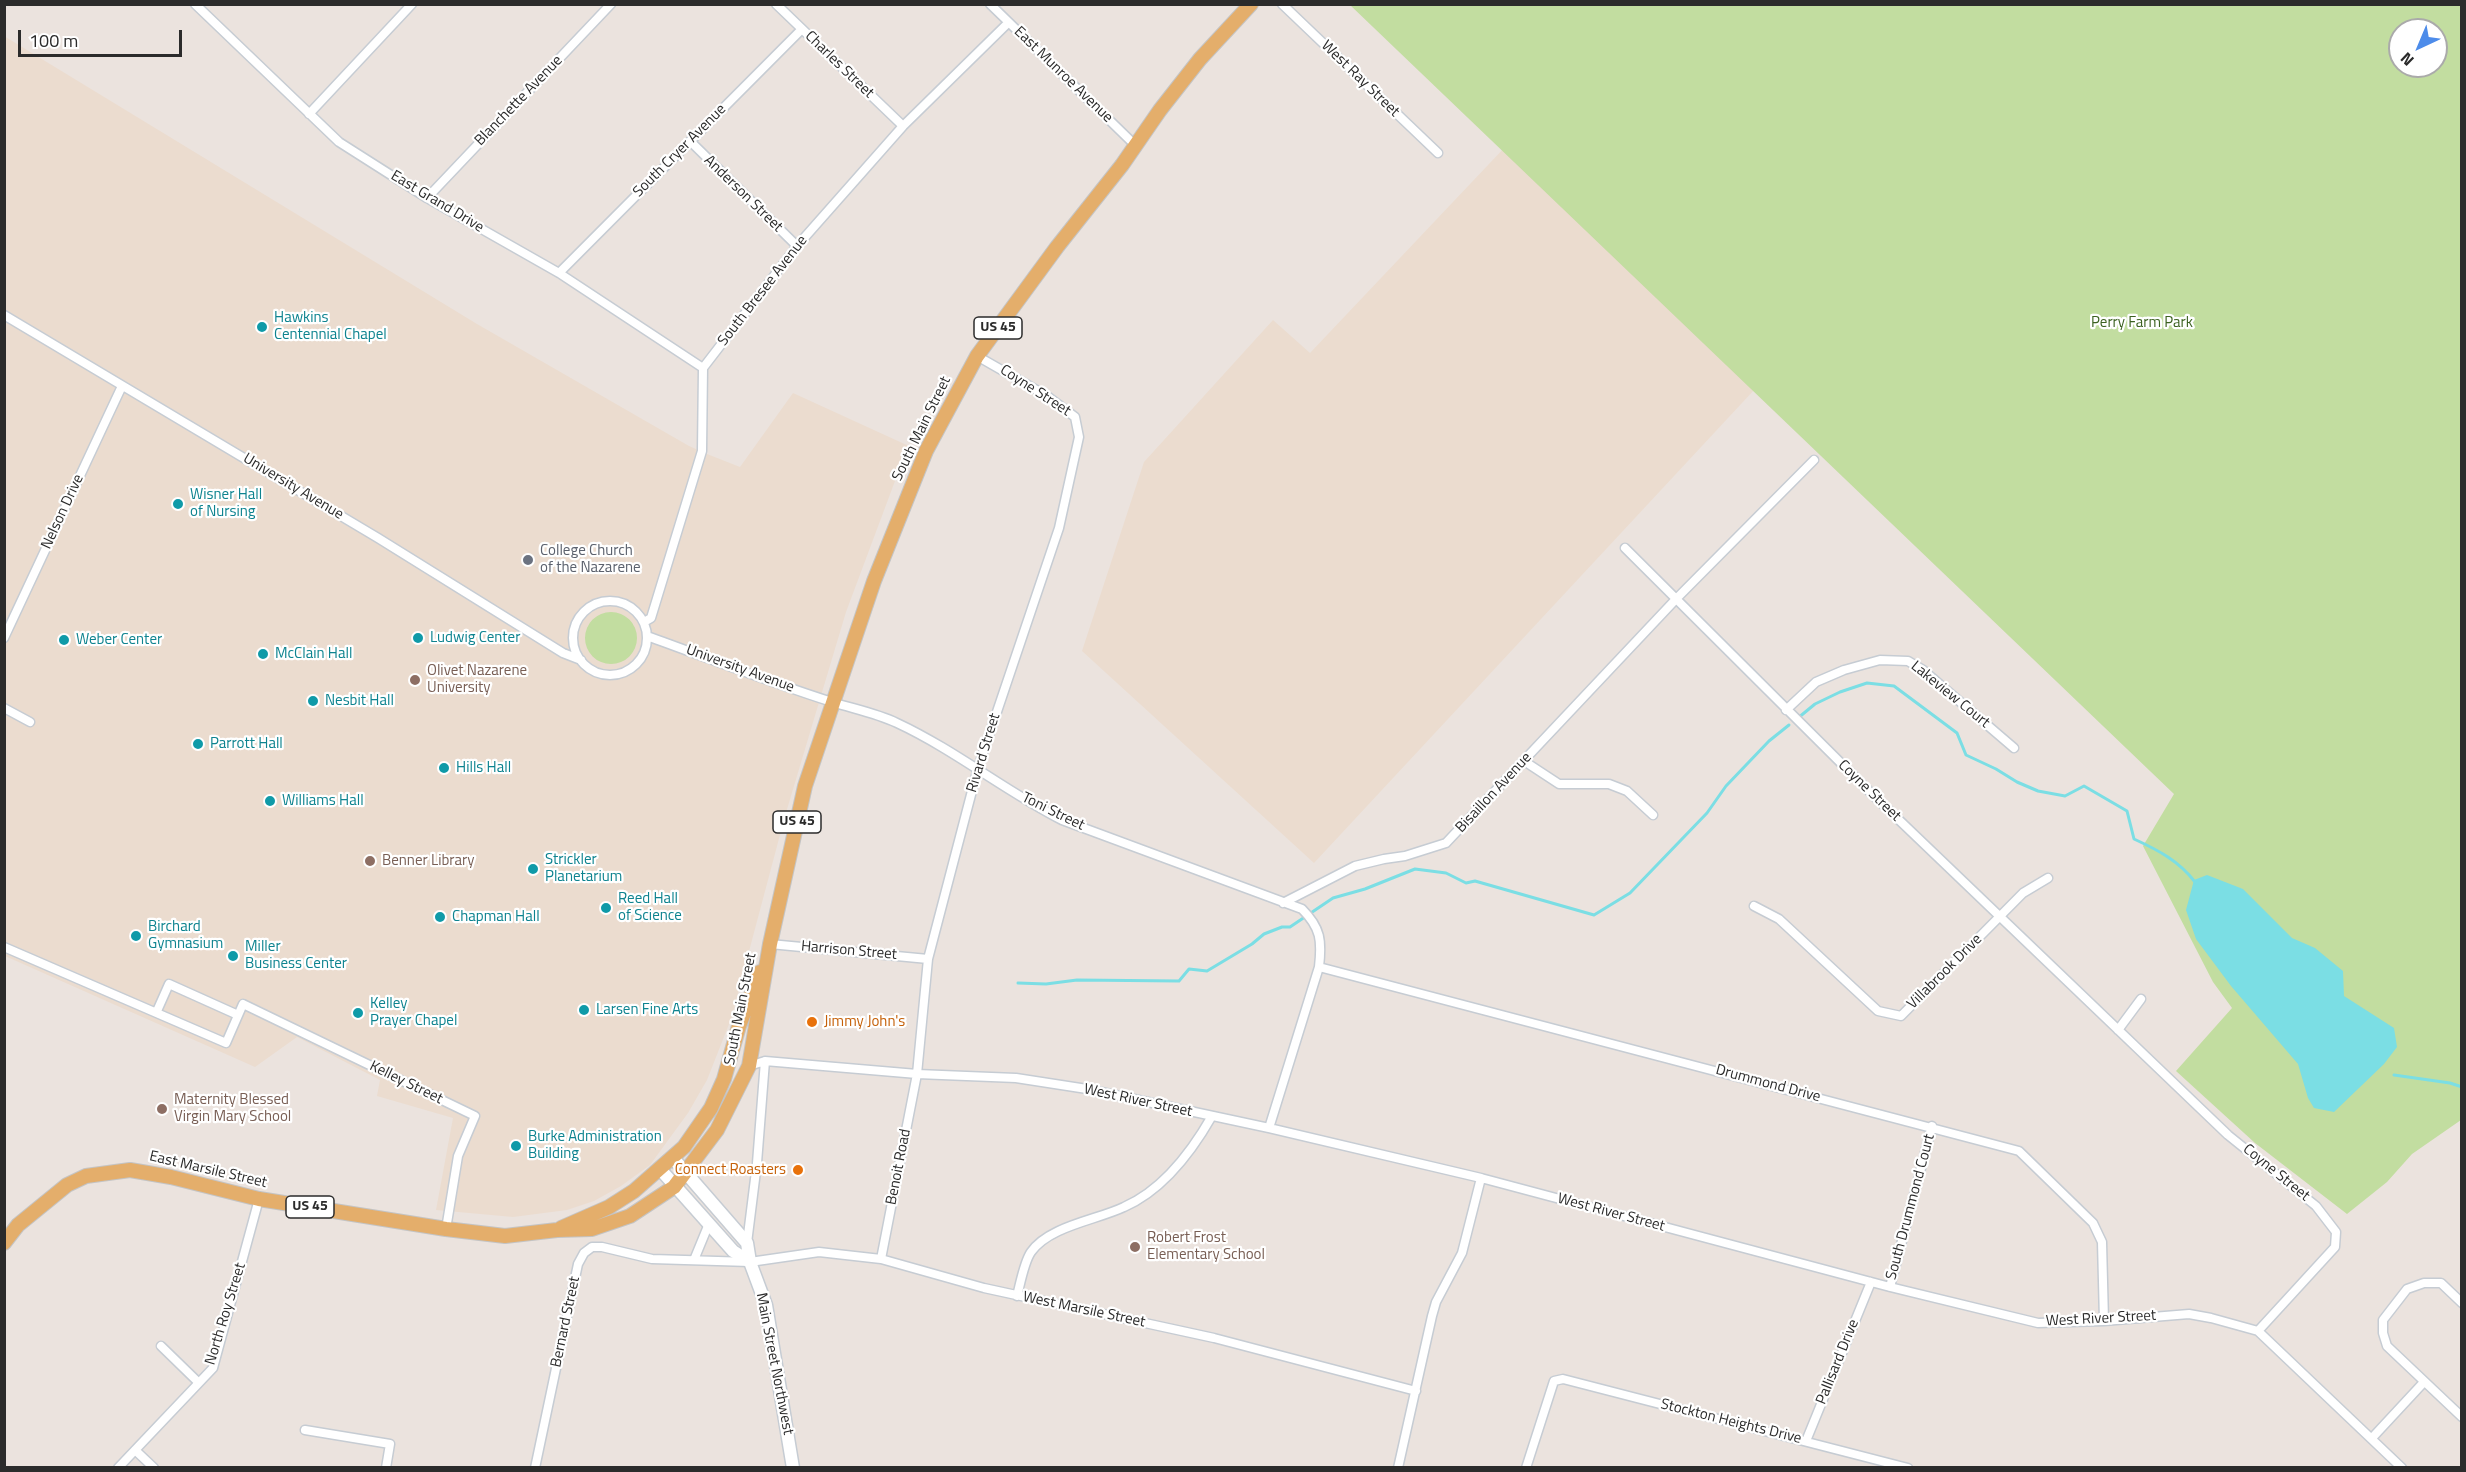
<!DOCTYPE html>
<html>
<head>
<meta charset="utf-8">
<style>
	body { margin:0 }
	#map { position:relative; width:2466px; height:1472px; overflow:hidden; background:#ebe3de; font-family:"Titillium Web",sans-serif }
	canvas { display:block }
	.frame { position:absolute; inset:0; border:6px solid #2b2b2b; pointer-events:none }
	.north { position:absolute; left:2388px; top:18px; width:60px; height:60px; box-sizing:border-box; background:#fff; border:2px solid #aaa; border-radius:50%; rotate:224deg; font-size:16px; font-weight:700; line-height:24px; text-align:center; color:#2b2b2b }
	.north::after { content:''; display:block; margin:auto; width:21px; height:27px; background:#4d8cea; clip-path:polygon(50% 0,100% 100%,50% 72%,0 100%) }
	.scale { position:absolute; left:18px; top:30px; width:164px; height:27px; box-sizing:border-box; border:3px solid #2b2b2b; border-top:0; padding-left:8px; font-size:18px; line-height:21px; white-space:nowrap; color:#2b2b2b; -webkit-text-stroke:4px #fff; paint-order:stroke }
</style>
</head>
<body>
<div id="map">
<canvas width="2466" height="1472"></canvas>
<div class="frame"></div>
<div class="north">N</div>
<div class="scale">100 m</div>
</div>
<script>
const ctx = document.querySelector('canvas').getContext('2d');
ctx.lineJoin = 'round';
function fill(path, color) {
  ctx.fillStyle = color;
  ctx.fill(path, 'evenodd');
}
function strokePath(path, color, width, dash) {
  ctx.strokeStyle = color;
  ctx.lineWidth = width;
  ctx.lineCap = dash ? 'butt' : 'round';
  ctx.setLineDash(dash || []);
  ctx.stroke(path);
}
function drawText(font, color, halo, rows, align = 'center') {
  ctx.font = font + ' "Titillium Web",sans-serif';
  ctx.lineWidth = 4.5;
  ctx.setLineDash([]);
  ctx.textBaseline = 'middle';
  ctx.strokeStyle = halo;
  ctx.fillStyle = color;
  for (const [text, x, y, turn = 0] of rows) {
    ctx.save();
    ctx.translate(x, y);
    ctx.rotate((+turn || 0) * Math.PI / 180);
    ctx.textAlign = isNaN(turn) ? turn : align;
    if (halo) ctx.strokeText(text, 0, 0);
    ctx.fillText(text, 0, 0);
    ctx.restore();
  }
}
const education = new Path2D(`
	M4,36L477,324L689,446L707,454L740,467L793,393L911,447L895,481L846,612L785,816L731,1019L707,1080L688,1113L650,1165L621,1186L594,1201L567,1210L513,1217L436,1210L453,1118L377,1096L380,1080L297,1037L255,1067L5,956Z
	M1506,146L1755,389L1314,863L1082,651L1144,462L1273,320L1310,353Z`);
const green = new Path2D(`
	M1350,5H2461V1120L2412,1154L2387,1182L2347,1214L2255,1143L2176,1071L2232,1008L2213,982L2143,846L2174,794ZM2400,30H2436V66H2400Z
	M585 638a26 26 0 1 1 52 0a26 26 0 1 1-52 0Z`);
const water = new Path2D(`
	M2207,875L2243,889L2292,938L2315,948L2343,971L2344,996L2394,1028L2397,1047L2384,1064L2334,1112L2314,1108L2308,1098L2298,1064L2231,986L2196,939L2186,910L2194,880Z`);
const stream = new Path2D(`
	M1798,718L1815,704L1840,692L1867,683L1894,686L1957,733L1966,755L1996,769L2017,782L2038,791L2065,796L2084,786L2127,811L2134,839C2158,850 2179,861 2195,882
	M1018,983L1046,984L1077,980L1179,981L1189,969L1207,971L1252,944L1264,934L1282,927H1290L1333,898L1365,889L1415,869L1446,873L1466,883L1475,881L1594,915L1630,893L1707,813L1726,786L1769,741L1789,725
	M2394,1075L2450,1083L2462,1087`);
const minor = new Path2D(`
	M195,4L339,142L427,198L559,273L703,368
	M776,4L903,126
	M990,4L1136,146
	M1282,4L1438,153
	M309,114L412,4
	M690,141L797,246
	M427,198L611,4
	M559,273L802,29
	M4,315L378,538L563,653L581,660
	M1625,548L1874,796L2228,1135L2316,1206L2336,1232L2335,1247L2258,1331
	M573 638a37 37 0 1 1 74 0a37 37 0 1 1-74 0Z
	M644,622L651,618L702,451L703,368L797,246L903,126L1008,23
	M647,636C708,658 769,682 832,702C854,709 876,713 897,723C955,750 1005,791 1062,820L1302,909C1321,928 1322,941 1319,967L1269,1128
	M4,638L122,386
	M4,708L30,722
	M1786,710L1816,682L1844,670L1880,660L1908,661L1923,670L2014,748
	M1524,761L1559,784H1609L1627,791L1653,815
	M1283,903L1355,866L1384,859L1405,856L1446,843L1677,598L1814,460
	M1754,906L1779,919L1878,1011L1901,1016L2023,893L2048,878
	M770,944L928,959
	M4,947L226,1043L243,1004L475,1116L458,1156L446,1229
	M1319,967L2019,1151L2093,1223L2102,1242L2104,1321
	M157,1011L169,984L238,1015
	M2118,1030L2141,999
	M749,1066L765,1061L917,1074L1016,1078L1087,1089L1269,1128L1481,1178L1890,1287L2038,1323L2104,1321L2189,1314L2211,1318L2258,1331L2402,1468
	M747,1243L757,1163L765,1061
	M881,1259L917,1074L928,959L978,768L1059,528L1079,437L1075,417L1047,396L977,356
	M694,1260L708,1226
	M1890,1287L1932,1126
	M1017,1296C1020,1285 1024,1262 1031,1252C1049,1226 1097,1220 1124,1207C1163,1190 1192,1151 1212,1116
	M2462,1303L2441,1283H2424L2407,1289L2383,1320V1333L2387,1346L2462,1417
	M161,1346L198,1382
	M305,1430L390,1444L386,1468
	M2372,1438L2424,1382
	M1806,1441L1871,1282
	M135,1450L154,1468
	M118,1468L213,1368L259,1199
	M535,1468L578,1264L584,1253L592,1247H602L652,1259L750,1262L819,1252L881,1259L984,1288L1214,1338L1416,1391
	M1398,1468L1432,1316L1436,1302L1462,1253L1481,1178
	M1526,1468L1554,1381L1563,1379L1908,1468`);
const secondary = new Path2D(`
	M673,1158L747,1243L750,1262L766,1305L793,1468
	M660,1169L733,1251L750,1262`);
const primary = new Path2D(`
	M561,1228L609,1207L634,1191L684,1147L711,1108L724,1079L739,1026L760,972
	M4,1243L18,1225L67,1185L86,1176L130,1170L171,1177L259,1199L446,1229L505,1236L557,1230L592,1229L630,1216L674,1187L717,1130L749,1066L770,944L805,786L874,581L926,451L977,356L1057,247L1122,165L1160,110L1200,59L1251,4`);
const markers = [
	[262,327,6,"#0f9aa8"],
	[178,504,6,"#0f9aa8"],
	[528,560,6,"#6b7280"],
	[418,638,6,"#0f9aa8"],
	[64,640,6,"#0f9aa8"],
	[263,654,6,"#0f9aa8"],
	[415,680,6,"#8d6e63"],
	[313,701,6,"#0f9aa8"],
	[198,744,6,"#0f9aa8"],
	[444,768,6,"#0f9aa8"],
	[270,801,6,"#0f9aa8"],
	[370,861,6,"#8d6e63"],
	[533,869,6,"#0f9aa8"],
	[606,908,6,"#0f9aa8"],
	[440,917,6,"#0f9aa8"],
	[136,936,6,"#0f9aa8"],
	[233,956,6,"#0f9aa8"],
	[584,1010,6,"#0f9aa8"],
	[358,1013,6,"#0f9aa8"],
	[812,1022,6,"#e8710a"],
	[162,1109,6,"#8d6e63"],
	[516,1146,6,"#0f9aa8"],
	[798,1170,6,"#e8710a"],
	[1135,1247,6,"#8d6e63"]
];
const shields = [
	[998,328,48],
	[797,822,48],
	[310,1207,48]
];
const shieldNames = [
	["US 45",998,328],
	["US 45",797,822],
	["US 45",310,1207]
];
const streetNames = [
	["Charles Street",839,65,44],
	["East Munroe Avenue",1063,75,44],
	["West Ray Street",1360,79,44],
	["Blanchette Avenue",519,101,-46],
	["South Cryer Avenue",680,151,-45],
	["Anderson Street",743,194,44],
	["East Grand Drive",437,202,31],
	["South Bresee Avenue",763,291,-52],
	["Coyne Street",1035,391,33],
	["South Main Street",922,429,-64],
	["University Avenue",293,487,31],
	["Nelson Drive",63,512,-65],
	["University Avenue",740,669,20],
	["Lakeview Court",1950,695,39],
	["Rivard Street",984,753,-73],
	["Coyne Street",1869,791,44],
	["Bisaillon Avenue",1494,793,-47],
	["Toni Street",1053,812,26],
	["Harrison Street",849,951,5],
	["Villabrook Drive",1945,972,-45],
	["South Main Street",741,1009,-79],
	["Kelley Street",406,1083,26],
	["Drummond Drive",1768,1084,15],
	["West River Street",1138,1101,12],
	["Benoit Road",899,1167,-79],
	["East Marsile Street",208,1170,13],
	["Coyne Street",2276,1173,39],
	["South Drummond Court",1911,1207,-75],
	["West River Street",1611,1213,15],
	["West Marsile Street",1084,1310,12],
	["North Roy Street",226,1314,-73],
	["West River Street",2101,1319,-3],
	["Bernard Street",566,1322,-78],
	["Pallisard Drive",1838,1362,-68],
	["Main Street Northwest",774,1364,79],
	["Stockton Heights Drive",1731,1422,14]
];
const cultureNames = [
	["Hawkins",274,318],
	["Centennial Chapel",274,335],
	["Wisner Hall",190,495],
	["of Nursing",190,512],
	["Ludwig Center",430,638],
	["Weber Center",76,640],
	["McClain Hall",275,654],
	["Nesbit Hall",325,701],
	["Parrott Hall",210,744],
	["Hills Hall",456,768],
	["Williams Hall",282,801],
	["Strickler",545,860],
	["Planetarium",545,877],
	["Reed Hall",618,899],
	["of Science",618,916],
	["Chapman Hall",452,917],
	["Birchard",148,927],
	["Gymnasium",148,944],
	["Miller",245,947],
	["Business Center",245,964],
	["Kelley",370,1004],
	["Prayer Chapel",370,1021],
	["Larsen Fine Arts",596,1010],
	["Burke Administration",528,1137],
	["Building",528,1154]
];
const parkNames = [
	["Perry Farm Park",2142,323]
];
const worshipNames = [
	["College Church",540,551],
	["of the Nazarene",540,568]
];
const educationNames = [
	["Olivet Nazarene",427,671],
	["University",427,688],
	["Benner Library",382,861],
	["Maternity Blessed",174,1100],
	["Virgin Mary School",174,1117],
	["Robert Frost",1147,1238],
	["Elementary School",1147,1255]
];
const foodNames = [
	["Jimmy John's",824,1022],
	["Connect Roasters",786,1170,"right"]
];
fill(education, '#ebdccf');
fill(green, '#c2dda0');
fill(water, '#7bdee4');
strokePath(stream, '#7bdee4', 3);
strokePath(minor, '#c6ccd3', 11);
strokePath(secondary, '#c6ccd3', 15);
strokePath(primary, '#c4c4c4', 16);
strokePath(minor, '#fff', 8);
strokePath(secondary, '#fff', 12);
strokePath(primary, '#e4ae6b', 14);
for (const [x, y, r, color] of markers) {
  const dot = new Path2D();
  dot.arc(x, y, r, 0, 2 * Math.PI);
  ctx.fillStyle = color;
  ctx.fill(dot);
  strokePath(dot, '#fff', 2);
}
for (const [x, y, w] of shields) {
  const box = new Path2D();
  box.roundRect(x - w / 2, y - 11, w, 22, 4.5);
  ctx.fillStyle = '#fff';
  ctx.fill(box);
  strokePath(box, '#2b2b2b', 1.5);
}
drawText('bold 14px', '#2b2b2b', null, shieldNames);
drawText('15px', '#2b2b2b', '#fff', streetNames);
drawText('15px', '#0d838f', '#fff', cultureNames, 'left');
drawText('15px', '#3c6221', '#fff', parkNames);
drawText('15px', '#5b616d', '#fff', worshipNames, 'left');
drawText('15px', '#785e54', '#fff', educationNames, 'left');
drawText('15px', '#c56008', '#fff', foodNames, 'left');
</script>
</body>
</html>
